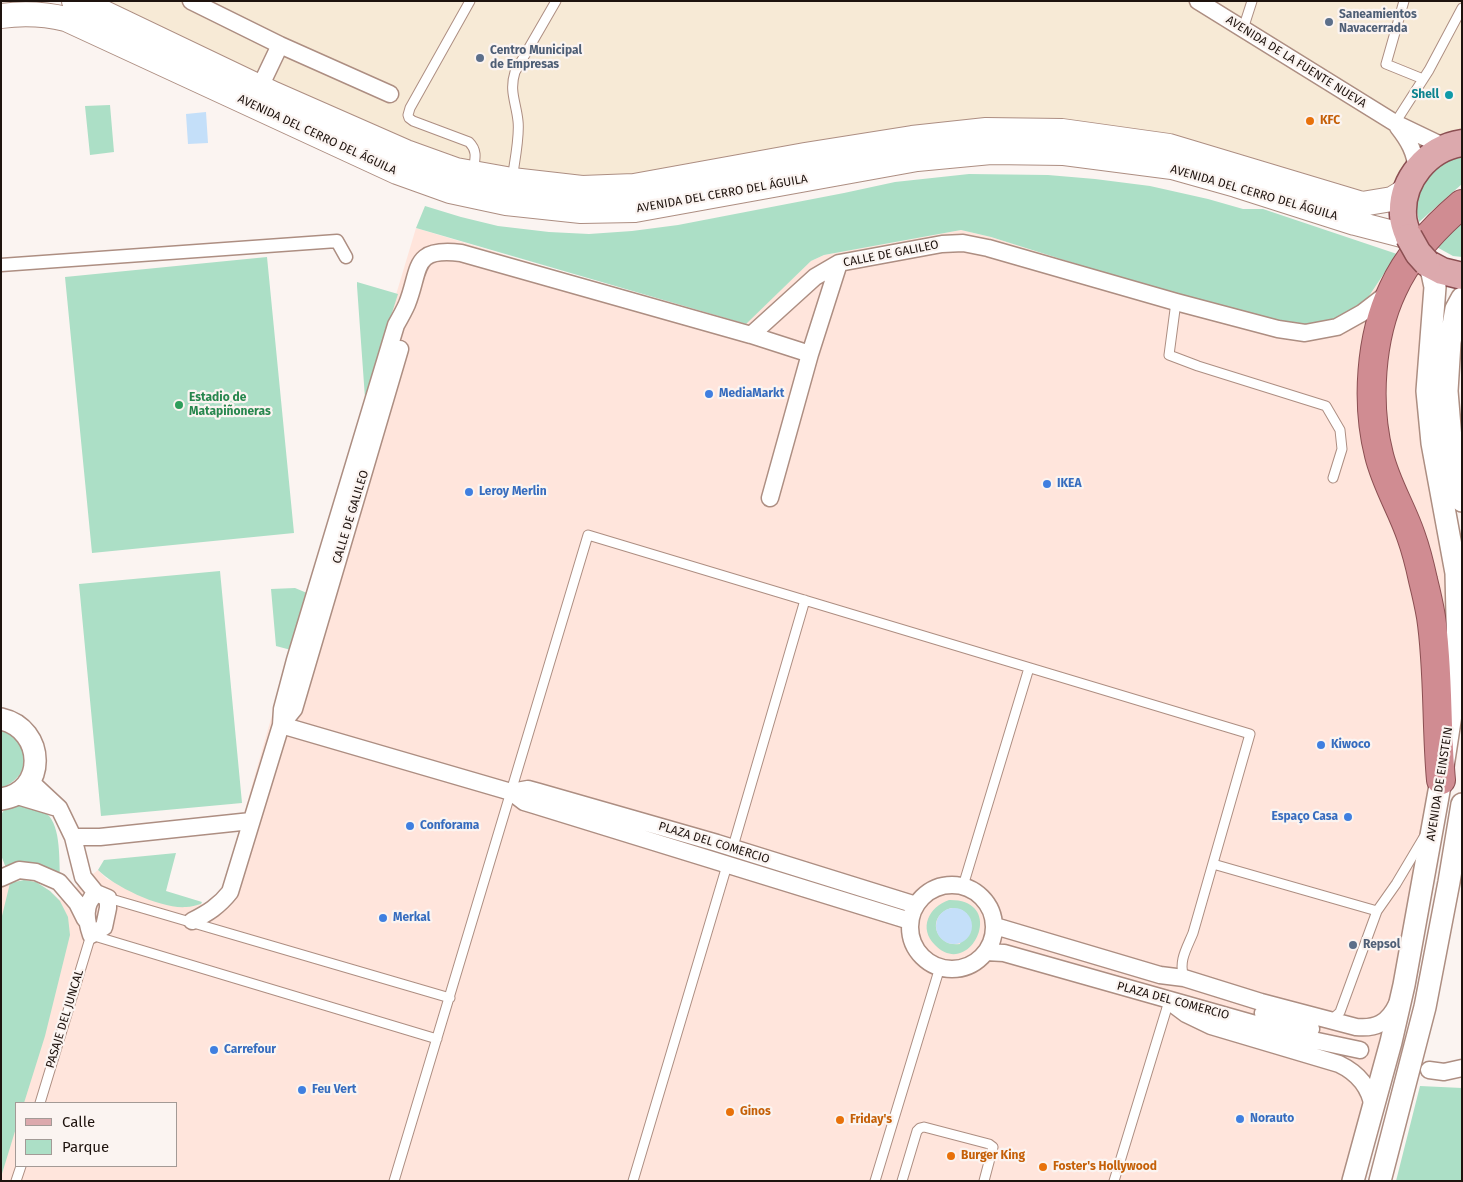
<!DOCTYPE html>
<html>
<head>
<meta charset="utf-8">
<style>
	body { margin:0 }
	#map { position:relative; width:1463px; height:1182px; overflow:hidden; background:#fbf4f1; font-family:"Fira Sans",sans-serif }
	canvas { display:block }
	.frame { position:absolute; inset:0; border:2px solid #1e130e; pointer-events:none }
	.legend { position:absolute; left:15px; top:1102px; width:162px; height:65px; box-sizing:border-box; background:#fbf4f1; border:1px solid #a39a96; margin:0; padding:6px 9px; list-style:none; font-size:15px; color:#1e130e }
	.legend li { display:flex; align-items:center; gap:10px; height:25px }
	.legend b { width:25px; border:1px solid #a39a96 }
</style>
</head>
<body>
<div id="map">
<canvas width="1463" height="1182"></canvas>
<div class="frame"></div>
<ul class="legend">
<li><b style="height:6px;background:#dca9ad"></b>Calle</li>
<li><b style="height:14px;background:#acdfc6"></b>Parque</li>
</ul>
</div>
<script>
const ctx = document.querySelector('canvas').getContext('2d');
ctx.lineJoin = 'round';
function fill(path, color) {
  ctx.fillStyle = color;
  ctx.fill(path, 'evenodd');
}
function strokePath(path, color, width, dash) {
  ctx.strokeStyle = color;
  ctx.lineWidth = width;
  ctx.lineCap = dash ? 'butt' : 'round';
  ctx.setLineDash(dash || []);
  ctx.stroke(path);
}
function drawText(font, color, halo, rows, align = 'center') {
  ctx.font = font + ' "Fira Sans",sans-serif';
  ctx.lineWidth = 4.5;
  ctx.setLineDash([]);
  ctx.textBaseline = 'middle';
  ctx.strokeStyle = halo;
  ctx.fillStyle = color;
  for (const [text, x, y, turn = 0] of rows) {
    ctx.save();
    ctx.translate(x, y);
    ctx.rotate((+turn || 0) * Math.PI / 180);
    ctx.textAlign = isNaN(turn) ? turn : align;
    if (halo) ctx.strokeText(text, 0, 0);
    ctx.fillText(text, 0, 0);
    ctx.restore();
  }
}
const built = new Path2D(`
	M416,228L661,302L745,324L811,261L824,255L961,230L991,237L1178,296L1363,305L1409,237L1427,263L1446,515L1454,695L1353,1181H1V886L24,880L36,882L50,891L60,900L98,870L107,879L184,907L207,903L214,900L223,887L314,568ZM16,1103H176V1166H16Z`);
const industrial = new Path2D(`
	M74,1H1462V143L1392,199L1062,131L634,186L456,170Z`);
const green = new Path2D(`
	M110,105L114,152L90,155L85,106Z
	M1462,153V184L1419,222L1415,202L1428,171Z
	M969,174L1048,175L1095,179L1150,186L1208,199L1243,209H1263L1397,254L1363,305L1327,322L1303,327L1178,296L991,237L961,230L824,255L811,261L746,324L416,228L425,206L461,217L498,226L549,232L589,234L632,231L678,225L844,193L895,182Z
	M1462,217V257L1453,256L1433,245Z
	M267,257L294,533L92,553L65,277Z
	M357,282L398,294L365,398L357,286Z
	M220,571L242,803L101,816L79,584Z
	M295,588L307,593L291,650L276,646L271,589Z
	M1,729C5,730 9,731 12,733C15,735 17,739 20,742C32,761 21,781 1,788Z
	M13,803C23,805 35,807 44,812C61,821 59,858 60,875C43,862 26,860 6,868L1,855V815L7,805Z
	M176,853L166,891L202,902L201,904C196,905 191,907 186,907C161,909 115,887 98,870L104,860Z
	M24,880L36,882L50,891L60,901L68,917L70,935L45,1036L24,1103H16V1128L1,1177V920L10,883Z
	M949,900C1009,899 970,981 935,945C918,928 929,907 949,900ZM951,908L962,910L967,914L960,944C937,948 924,917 951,908Z
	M1420,1086L1462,1088V1181H1396Z`);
const water = new Path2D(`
	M206,112L208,143L188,144L186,114Z
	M936 926a18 18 0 1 1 36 0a18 18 0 1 1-36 0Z`);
const service = new Path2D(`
	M470,1L410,108L408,115L409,118L413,121L469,142C478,151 475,159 473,171
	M1404,1L1386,64L1423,79
	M1243,29L1252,1
	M1395,123L1429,70L1462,8
	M512,180C514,164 520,137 518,121C516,102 509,91 515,72L556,1
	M1176,302L1169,355L1198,366L1326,406L1340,430L1342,449L1333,478
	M732,850L805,600
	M1213,864L1377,911L1396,884L1424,837
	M963,886L1029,668
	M108,898L450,998
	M1331,1020L1340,1012L1377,911
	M40,1103L91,935L437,1039
	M16,1181L21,1166
	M394,1181L588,535L1250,734L1193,933C1187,948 1178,961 1184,978
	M633,1181L728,862
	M875,1181L940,967
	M902,1181L917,1131L920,1128L924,1127L989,1144L993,1147L984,1181
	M1114,1181L1169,1001`);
const pedestrian = new Path2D(`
	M1,265L337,241L346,257`);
const minor = new Path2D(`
	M191,1L280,45L390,94
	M1198,1L1395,123L1445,147
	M260,87L280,45
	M1398,127C1409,141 1415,152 1417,170
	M751,335L815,277L839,263L942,244L963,243L988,248L1176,302L1278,329L1305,333L1337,327L1362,313L1388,293
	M770,498L810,354L839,263
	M281,725L511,792L524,802L534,805L910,921
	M281,725L294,709L400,349
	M30,781L59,808L73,837L83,877L96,893L108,898V908L104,927L91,935C86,920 83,905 96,893
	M511,792L528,789L539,792L717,843L916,905
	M14,795L54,807
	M73,837H100L251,821
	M1,878L19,870L36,872L59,882L77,903L85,919
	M910 927a42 42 0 1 1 84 0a42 42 0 1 1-84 0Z
	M192,921C208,913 219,906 230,892L281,725L282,709L295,660L396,325C400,318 404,311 407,304C421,269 411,247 461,253L751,335L810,354
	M995,926L1160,975L1184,978L1261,1002L1356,1027C1376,1029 1388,1023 1397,1004
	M986,952L1004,953L1308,1039L1360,1050
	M1174,1005L1186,1014L1211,1026L1339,1064C1358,1073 1370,1087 1373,1108
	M1263,1013L1311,1029
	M1429,1070L1444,1072L1462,1068`);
const tertiary = new Path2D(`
	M1462,298L1456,309L1450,342L1447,391L1451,439L1462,501
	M1,719C46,729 47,793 1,799
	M1353,1181L1391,1042L1404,985L1441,780L1454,695L1458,658L1456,573L1432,443L1427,391L1435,287L1432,273L1427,263
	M1380,1181L1425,1007L1449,882L1462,804`);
const secondary = new Path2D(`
	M74,1L92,7L274,94L406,152L456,170L512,180L582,188L634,186L805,155L912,138L986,130L1062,131L1169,146L1362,204L1392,199L1405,191
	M1,16C22,13 45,14 66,19L397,172L450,191L506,203L581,211L635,210L917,159L991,152L1064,153L1172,167L1236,185L1355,223L1409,237`);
const primary = new Path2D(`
	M1409,237C1406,230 1403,223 1403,215C1401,180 1428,148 1462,143
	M1427,263L1442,271L1462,276`);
const trunk = new Path2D(`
	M1441,780C1436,726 1439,670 1431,617C1429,605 1426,592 1423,580C1420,566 1416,550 1411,536C1402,509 1386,484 1379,455C1366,404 1370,337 1393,289C1408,256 1435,227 1462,204`);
const primaryBridge = new Path2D(`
	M1409,237L1418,253L1427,263`);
const markers = [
	[1329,22,5,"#5c6f8a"],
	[480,58,5,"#5c6f8a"],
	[1449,95,5,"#0f9aa8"],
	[1310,121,5,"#e8710a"],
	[709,394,5,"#3f7fe0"],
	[179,405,5,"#2e9e5b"],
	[1047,484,5,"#3f7fe0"],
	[469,492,5,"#3f7fe0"],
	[1321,745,5,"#3f7fe0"],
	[1348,817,5,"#3f7fe0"],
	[410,826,5,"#3f7fe0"],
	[383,918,5,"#3f7fe0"],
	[1353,945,5,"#5c6f8a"],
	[214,1050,5,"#3f7fe0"],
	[302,1090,5,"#3f7fe0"],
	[730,1112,5,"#e8710a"],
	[1240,1119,5,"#3f7fe0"],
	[840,1120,5,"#e8710a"],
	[951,1156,5,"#e8710a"],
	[1043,1167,5,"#e8710a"]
];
const serviceNames = [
	["Saneamientos",1339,15],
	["Navacerrada",1339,29],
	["Centro Municipal",490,51],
	["de Empresas",490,65],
	["Repsol",1363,945]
];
const streetNames = [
	["AVENIDA DE LA FUENTE NUEVA",1296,62,32],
	["AVENIDA DEL CERRO DEL ÁGUILA",317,135,25],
	["AVENIDA DEL CERRO DEL ÁGUILA",1254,193,16],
	["AVENIDA DEL CERRO DEL ÁGUILA",722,194,-10],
	["CALLE DE GALILEO",891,254,-11],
	["CALLE DE GALILEO",351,517,-73],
	["AVENIDA DE EINSTEIN",1440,784,-81],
	["PLAZA DEL COMERCIO",714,843,17],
	["PLAZA DEL COMERCIO",1173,1001,15],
	["PASAJE DEL JUNCAL",65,1019,-73]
];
const cultureNames = [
	["Shell",1439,95]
];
const foodNames = [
	["KFC",1320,121],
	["Ginos",740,1112],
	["Friday's",850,1120],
	["Burger King",961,1156],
	["Foster's Hollywood",1053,1167]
];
const shopNames = [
	["MediaMarkt",719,394],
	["IKEA",1057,484],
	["Leroy Merlin",479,492],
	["Kiwoco",1331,745],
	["Espaço Casa",1338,817,"right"],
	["Conforama",420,826],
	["Merkal",393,918],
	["Carrefour",224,1050],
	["Feu Vert",312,1090],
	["Norauto",1250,1119]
];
const leisureNames = [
	["Estadio de",189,398],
	["Matapiñoneras",189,412]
];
fill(built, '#ffe5dc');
fill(industrial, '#f7ead6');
fill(green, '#acdfc6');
fill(water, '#c4dff9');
strokePath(service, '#ad8e82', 11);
strokePath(pedestrian, '#ad8e82', 15);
strokePath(minor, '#ad8e82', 19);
strokePath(tertiary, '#ad8e82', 24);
strokePath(secondary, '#ad8e82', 26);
strokePath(primary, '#8b4f52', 29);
strokePath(trunk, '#8b4f52', 30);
strokePath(service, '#fff', 9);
strokePath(pedestrian, '#fff', 12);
strokePath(minor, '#fff', 16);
strokePath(tertiary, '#fff', 21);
strokePath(secondary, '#fff', 24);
strokePath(primary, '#dca9ad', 26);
strokePath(trunk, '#d08c92', 28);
strokePath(primaryBridge, '#8b4f52', 29, []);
strokePath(primaryBridge, '#dca9ad', 26);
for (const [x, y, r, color] of markers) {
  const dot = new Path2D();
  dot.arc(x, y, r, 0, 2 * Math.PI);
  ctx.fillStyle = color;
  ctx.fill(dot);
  strokePath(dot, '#fbf4f1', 2);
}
drawText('bold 12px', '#4e5e75', '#fbf4f1', serviceNames, 'left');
drawText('12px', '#1e130e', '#fbf4f1', streetNames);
drawText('bold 12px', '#0d838f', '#fbf4f1', cultureNames, 'right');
drawText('bold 12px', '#c56008', '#fbf4f1', foodNames, 'left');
drawText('bold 12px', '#366cbe', '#fbf4f1', shopNames, 'left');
drawText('bold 12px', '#27864d', '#fbf4f1', leisureNames, 'left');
</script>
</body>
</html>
